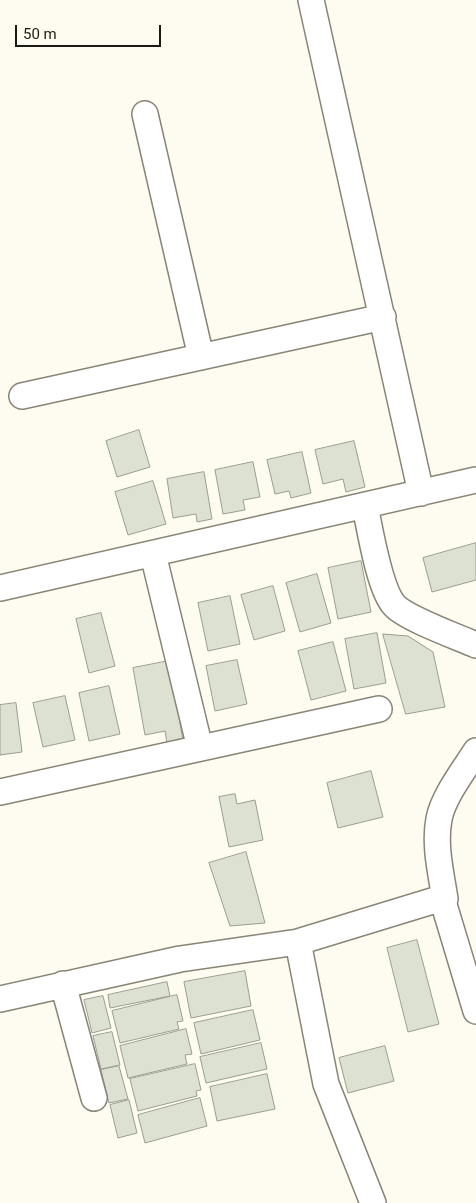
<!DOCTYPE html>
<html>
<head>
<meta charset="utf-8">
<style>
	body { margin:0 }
	#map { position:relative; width:476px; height:1203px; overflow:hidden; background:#fefcf0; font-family:Roboto,sans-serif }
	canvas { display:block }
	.scale { position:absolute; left:15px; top:25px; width:146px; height:22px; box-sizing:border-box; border:2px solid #1b1914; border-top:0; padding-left:6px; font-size:15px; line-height:18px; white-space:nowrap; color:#1b1914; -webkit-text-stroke:4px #fefcf0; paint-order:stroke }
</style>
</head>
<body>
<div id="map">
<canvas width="476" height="1203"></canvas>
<div class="scale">50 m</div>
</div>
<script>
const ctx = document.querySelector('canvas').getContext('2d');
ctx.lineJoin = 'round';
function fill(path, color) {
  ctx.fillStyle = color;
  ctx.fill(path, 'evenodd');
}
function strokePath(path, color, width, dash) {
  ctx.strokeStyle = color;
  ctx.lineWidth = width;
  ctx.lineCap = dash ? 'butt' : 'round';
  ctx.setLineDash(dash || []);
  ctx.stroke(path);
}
const building = new Path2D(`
	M139,430L150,467L117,477L106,441Z
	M354,441L365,487L346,492L343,479L323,484L315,450Z
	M302,452L311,493L291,498L289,491L275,494L267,460Z
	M253,462L260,497L243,500L245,510L223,514L215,470Z
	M204,472L212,519L197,522L196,514L173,518L167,479Z
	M153,481L166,524L128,535L115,492Z
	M476,543V580L432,592L423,558Z
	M361,561L371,612L338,619L328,568Z
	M317,574L331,623L300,632L286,583Z
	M273,586L285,631L254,640L241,595Z
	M230,596L240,644L208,651L198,603Z
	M101,613L115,666L89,673L76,619Z
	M377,633L386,683L354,689L345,639Z
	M383,634L408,636L433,652L445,707L406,714Z
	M333,642L346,691L311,700L298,651Z
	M237,660L247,704L215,711L206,666Z
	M169,661L183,740L167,743L165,731L145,735L133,668Z
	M109,686L120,734L89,741L79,693Z
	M65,696L75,740L43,747L33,703Z
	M16,703L22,752L0,755V705Z
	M371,771L383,817L338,828L327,783Z
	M235,794L237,804L255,800L263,840L229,847L219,797Z
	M246,852L265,923L230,926L209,863Z
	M417,940L439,1024L408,1032L387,948Z
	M245,971L251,1006L191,1018L184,982Z
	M167,982L170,996L110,1008L108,995Z
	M177,995L183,1021L177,1022L179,1029L120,1043L112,1011Z
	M103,996L111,1028L92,1033L84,1000Z
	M253,1010L260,1040L201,1054L194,1023Z
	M186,1029L192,1054L185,1055L187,1064L128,1078L120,1046Z
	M112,1032L120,1065L101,1069L93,1036Z
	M261,1043L267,1069L206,1083L200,1057Z
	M385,1046L394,1081L348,1093L339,1058Z
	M195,1064L201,1090L196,1091L197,1096L138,1111L130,1079Z
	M119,1066L128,1099L109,1103L101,1070Z
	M267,1074L275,1109L217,1121L210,1087Z
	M200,1098L207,1126L145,1143L138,1115Z
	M129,1100L137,1133L118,1138L110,1105Z`);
const minor = new Path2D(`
	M311,0L421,493
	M145,114L201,357
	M22,396L383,317
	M365,506C370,529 379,588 394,605C405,618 458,637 476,645
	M153,554L200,748
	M0,588L476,480
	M476,751C464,770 443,797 439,819C434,845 441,873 445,899L442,898L476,1011
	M0,792L379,709
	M298,942L326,1084L373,1203
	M63,984L94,1098
	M0,999L180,959L298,942L442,898`);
fill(building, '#dce1d2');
strokePath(building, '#9a9e90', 1);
strokePath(minor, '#888577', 28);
strokePath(minor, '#fff', 25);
</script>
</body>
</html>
